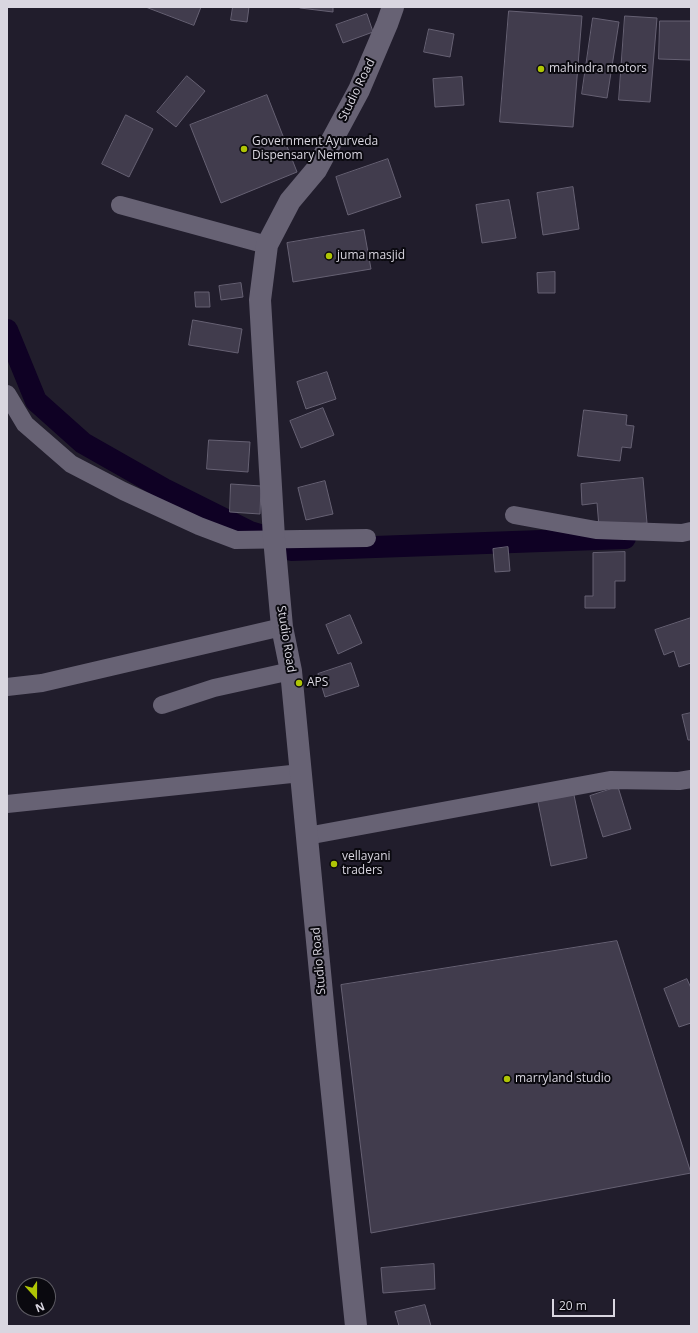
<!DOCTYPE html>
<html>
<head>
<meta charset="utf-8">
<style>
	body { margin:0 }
	#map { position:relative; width:698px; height:1333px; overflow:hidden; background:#211d2c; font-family:"Open Sans",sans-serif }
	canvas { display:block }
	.frame { position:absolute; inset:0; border:8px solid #d9d6e0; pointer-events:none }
	.north { position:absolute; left:16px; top:1277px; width:40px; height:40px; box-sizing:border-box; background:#0a090f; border:1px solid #5d5b63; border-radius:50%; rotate:159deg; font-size:11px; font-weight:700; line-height:16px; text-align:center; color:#d9d6e0 }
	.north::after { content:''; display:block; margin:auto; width:14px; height:18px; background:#afc505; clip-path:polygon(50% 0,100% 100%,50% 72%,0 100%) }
	.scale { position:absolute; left:552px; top:1299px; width:63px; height:18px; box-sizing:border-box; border:2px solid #d9d6e0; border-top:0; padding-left:5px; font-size:12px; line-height:14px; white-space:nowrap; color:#d9d6e0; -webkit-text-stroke:3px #0a090f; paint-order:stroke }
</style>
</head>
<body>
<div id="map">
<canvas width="698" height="1333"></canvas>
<div class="frame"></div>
<div class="north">N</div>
<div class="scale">20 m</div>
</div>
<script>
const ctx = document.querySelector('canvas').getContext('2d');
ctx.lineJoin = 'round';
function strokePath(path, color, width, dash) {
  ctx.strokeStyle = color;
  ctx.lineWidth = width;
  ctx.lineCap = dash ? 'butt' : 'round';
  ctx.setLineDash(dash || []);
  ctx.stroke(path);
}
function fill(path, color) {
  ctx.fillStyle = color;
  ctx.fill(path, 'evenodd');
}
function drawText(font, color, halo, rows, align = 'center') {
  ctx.font = font + ' "Open Sans",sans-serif';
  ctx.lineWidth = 4;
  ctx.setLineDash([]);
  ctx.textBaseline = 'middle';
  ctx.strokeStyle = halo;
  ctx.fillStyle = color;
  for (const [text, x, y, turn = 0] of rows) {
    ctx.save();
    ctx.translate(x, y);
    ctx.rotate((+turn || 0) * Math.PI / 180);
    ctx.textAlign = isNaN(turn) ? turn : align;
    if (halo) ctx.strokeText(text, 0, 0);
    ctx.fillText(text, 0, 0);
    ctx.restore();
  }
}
const canal = new Path2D(`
	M7,330L36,401L83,443L164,489L250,532L260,535
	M291,550L625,538`);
const building = new Path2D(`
	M146,7H201L194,25Z
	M233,7H249L247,22L231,20Z
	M300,7H333V12L300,8Z
	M509,11L582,16L573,127L500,122Z
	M367,14L373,32L343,43L336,25Z
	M625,16L657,18L650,102L619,100Z
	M593,18L619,22L607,98L582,94Z
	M660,21H691V60L659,59Z
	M429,29L454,34L450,57L424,52Z
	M187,76L205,91L176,127L157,112Z
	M462,77L464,105L435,107L433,79Z
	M267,95L297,172L221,203L190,125Z
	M126,115L153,129L129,177L102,164Z
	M388,159L401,197L348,215L336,177Z
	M573,187L579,229L543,235L537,193Z
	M509,200L516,238L482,243L476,205Z
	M364,230L371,269L293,282L287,243Z
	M555,272V293H538L537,273Z
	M241,283L243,297L221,300L219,286Z
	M195,292H209L210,307H196Z
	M193,320L242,329L238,353L189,345Z
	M327,372L336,399L306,409L297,382Z
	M323,408L334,435L301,448L290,421Z
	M584,410L627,415L626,425L634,426L631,448L622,447L620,461L578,456Z
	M209,440L250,442L248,472L207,469Z
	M643,478L647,523L599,527L597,503L582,505L581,484Z
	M325,481L333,514L306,520L298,488Z
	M231,484L261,486L260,514L230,512Z
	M508,547L510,571L495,572L493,549Z
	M625,552V581H615V608H585V596H593V553Z
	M350,615L362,643L338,654L326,625Z
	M691,618V663L679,667L674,651L664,655L655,630Z
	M351,663L359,686L325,697L318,674Z
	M691,713V740H688L682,715Z
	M618,787L631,829L603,837L590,796Z
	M574,795L587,858L551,866L538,802Z
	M617,941L691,1173L371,1233L341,985Z
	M687,979L691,988V1023L679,1027L664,989Z
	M434,1264L435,1289L383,1293L381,1268Z
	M425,1305L431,1326H399L395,1312Z`);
const minor = new Path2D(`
	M120,205L267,245
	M7,394L25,424L71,464L123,491L199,526L236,540L367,538
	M514,515L596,530L682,533L691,531
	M7,687L42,683L282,627
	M162,705L214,688L291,671
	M7,804L301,773
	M307,836L610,780L679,781L691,779`);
const tertiary = new Path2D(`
	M356,1326L327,1045L291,671L282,627L274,538L260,300L267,245L290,201L316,170L359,90L387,24L393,7`);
const markers = [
	[541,69,4,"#afc505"],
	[244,149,4,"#afc505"],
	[329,256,4,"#afc505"],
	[299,683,4,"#afc505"],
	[334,864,4,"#afc505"],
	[507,1079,4,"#afc505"]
];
const poiNames = [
	["mahindra motors",549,69],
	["Government Ayurveda",252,142],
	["Dispensary Nemom",252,156],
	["juma masjid",337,256],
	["APS",307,683],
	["vellayani",342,857],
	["traders",342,871],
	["marryland studio",515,1079]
];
const streetNames = [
	["Studio Road",357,90,-64],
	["Studio Road",286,639,81],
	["Studio Road",319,961,-95]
];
strokePath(canal, '#0f0124', 22);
fill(building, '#413c4d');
strokePath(building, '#666173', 1);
strokePath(minor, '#676274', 18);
strokePath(tertiary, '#676274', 22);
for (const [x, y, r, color] of markers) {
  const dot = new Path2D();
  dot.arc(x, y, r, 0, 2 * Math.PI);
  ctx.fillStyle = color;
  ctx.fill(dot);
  strokePath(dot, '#0a090f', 1.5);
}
drawText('12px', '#d9d6e0', '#0a090f', poiNames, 'left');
drawText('12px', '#d9d6e0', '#0a090f', streetNames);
</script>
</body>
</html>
